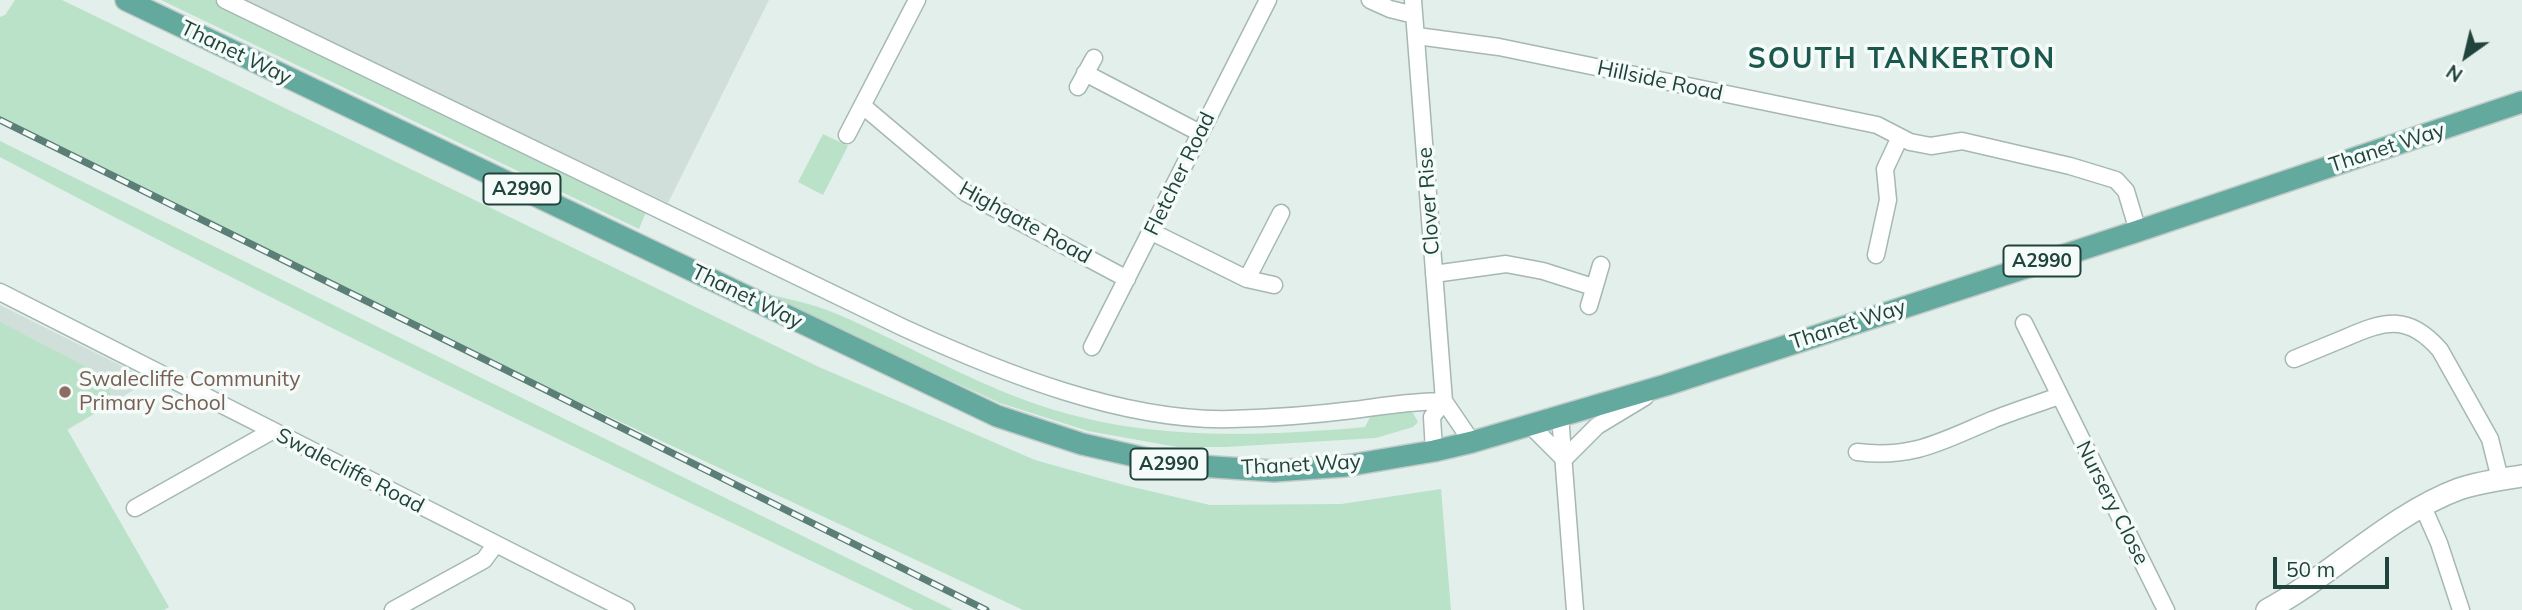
<!DOCTYPE html>
<html>
<head>
<meta charset="utf-8">
<style>
	body { margin:0 }
	#map { position:relative; width:2522px; height:610px; overflow:hidden; background:#e3efeb; font-family:Mulish,sans-serif }
	canvas { display:block }
	.north { position:absolute; left:2431px; top:21px; width:70px; height:70px; -webkit-text-stroke:5px #f5fbf8; paint-order:stroke; rotate:214deg; font-size:19px; font-weight:700; line-height:28px; text-align:center; color:#20433c }
	.north::after { content:''; display:block; margin:auto; width:24px; height:32px; background:#20433c; clip-path:polygon(50% 0,100% 100%,50% 72%,0 100%) }
	.scale { position:absolute; left:2273px; top:557px; width:116px; height:32px; box-sizing:border-box; border:4px solid #20433c; border-top:0; padding-left:9px; font-size:21px; line-height:24px; white-space:nowrap; color:#20433c; -webkit-text-stroke:5px #f5fbf8; paint-order:stroke }
</style>
</head>
<body>
<div id="map">
<canvas width="2522" height="610"></canvas>
<div class="north">N</div>
<div class="scale">50 m</div>
</div>
<script>
const ctx = document.querySelector('canvas').getContext('2d');
ctx.lineJoin = 'round';
function fill(path, color) {
  ctx.fillStyle = color;
  ctx.fill(path, 'evenodd');
}
function strokePath(path, color, width, dash) {
  ctx.strokeStyle = color;
  ctx.lineWidth = width;
  ctx.lineCap = dash ? 'butt' : 'round';
  ctx.setLineDash(dash || []);
  ctx.stroke(path);
}
function drawText(font, color, halo, rows, align = 'center') {
  ctx.font = font + ' Mulish,sans-serif';
  ctx.lineWidth = 7;
  ctx.setLineDash([]);
  ctx.textBaseline = 'middle';
  ctx.strokeStyle = halo;
  ctx.fillStyle = color;
  for (const [text, x, y, turn = 0] of rows) {
    ctx.save();
    ctx.translate(x, y);
    ctx.rotate((+turn || 0) * Math.PI / 180);
    ctx.textAlign = isNaN(turn) ? turn : align;
    if (halo) ctx.strokeText(text, 0, 0);
    ctx.fillText(text, 0, 0);
    ctx.restore();
  }
}
const built = new Path2D(`
	M241,0H769L668,203Z
	M0,305L150,380L0,471Z`);
const green = new Path2D(`
	M15,0H62L819,367L1035,460L1124,485L1210,505L1341,504L1441,489L1451,610H1023L561,394L0,117V17L5,15Z
	M161,0H214L648,207L639,229Z
	M823,134L848,146L823,195L798,182Z
	M0,141L953,610H914C607,463 300,317 0,157Z
	M756,291C782,298 812,303 837,314C902,342 963,378 1030,402C1137,441 1254,437 1365,427L1371,415L1403,411L1413,413L1418,422L1413,427L1376,438L1226,447H1177L1088,431L1000,403Z
	M0,322L98,373C108,382 111,391 111,404L67,429L169,607L164,610H0Z`);
const minor = new Path2D(`
	M225,0L904,328C1000,372 1124,422 1231,419C1272,418 1313,415 1353,410C1384,406 1413,401 1444,401
	M1370,0L1390,9L1414,15
	M1413,0L1444,401L1472,442
	M1417,36L1499,47L1877,125L1910,142L1931,146L1962,141L2070,166L2116,180L2126,191L2138,231
	M1085,73L1200,133
	M1078,87L1094,58
	M863,106L966,193L1127,279
	M847,135L917,0
	M1152,232L1247,279L1274,285
	M1876,255L1888,200L1885,169L1900,137
	M1434,274L1506,264L1543,271L1593,287
	M1247,279L1281,213
	M0,292L626,610
	M1589,306L1601,265
	M2024,323L2166,610
	M1092,347L1268,0
	M2294,359C2311,352 2328,345 2345,338C2384,321 2408,313 2440,350L2490,439L2500,479
	M1560,415L1575,610
	M1530,425L1564,459
	M1434,451L1432,417L1444,401
	M1857,452C1913,459 1942,441 1992,420C2014,411 2037,404 2059,396
	M1564,459L1597,426L1645,397
	M2423,507L2439,543L2461,610
	M135,508L272,431
	M393,610L484,560L495,545`);
const tertiary = new Path2D(`
	M2267,610C2331,576 2391,514 2459,489C2479,482 2501,479 2522,476`);
const primary = new Path2D(`
	M126,0L997,416L1082,444L1170,464L1274,471L1345,466L1434,451L1472,442L1666,385L2138,231L2522,102`);
const rail = new Path2D(`
	M0,120L506,370L986,610`);
const markers = [
	[65,392,7,"#8d6e63"]
];
const shields = [
	[522,189,77],
	[2042,261,77],
	[1169,464,77]
];
const shieldNames = [
	["A2990",522,189],
	["A2990",2042,261],
	["A2990",1169,464]
];
const streetNames = [
	["Thanet Way",236,53,26],
	["Hillside Road",1660,81,12],
	["Thanet Way",2387,148,-18],
	["Fletcher Road",1180,174,-64],
	["Clover Rise",1429,201,-94],
	["Highgate Road",1025,223,29],
	["Thanet Way",747,297,26],
	["Thanet Way",1848,325,-18],
	["Thanet Way",1301,465,-3],
	["Swalecliffe Road",350,471,27],
	["Nursery Close",2112,503,63]
];
const educationNames = [
	["Swalecliffe Community",79,380],
	["Primary School",79,404]
];
const districtNames = [
	["SOUTH TANKERTON",1902,60]
];
fill(built, '#d1dfda');
fill(green, '#bae2c8');
strokePath(minor, '#a5b8b3', 19);
strokePath(tertiary, '#a5b8b3', 24);
strokePath(primary, '#c1cac8', 24);
strokePath(minor, '#fff', 16);
strokePath(tertiary, '#fff', 21);
strokePath(primary, '#63a99d', 21);
strokePath(rail, '#5b7e77', 7);
strokePath(rail, '#f5fbf8', 4.5, [13]);
for (const [x, y, r, color] of markers) {
  const dot = new Path2D();
  dot.arc(x, y, r, 0, 2 * Math.PI);
  ctx.fillStyle = color;
  ctx.fill(dot);
  strokePath(dot, '#f5fbf8', 2.5);
}
for (const [x, y, w] of shields) {
  const box = new Path2D();
  box.roundRect(x - w / 2, y - 15.5, w, 31, 5);
  ctx.fillStyle = '#f5fbf8';
  ctx.fill(box);
  strokePath(box, '#20433c', 2);
}
drawText('bold 19px', '#20433c', null, shieldNames);
drawText('21px', '#20433c', '#f5fbf8', streetNames);
drawText('21px', '#785e54', '#f5fbf8', educationNames, 'left');
ctx.letterSpacing = '2px';
drawText('bold 28px', '#1a584d', '#f5fbf8', districtNames);
ctx.letterSpacing = '0px';
</script>
</body>
</html>
